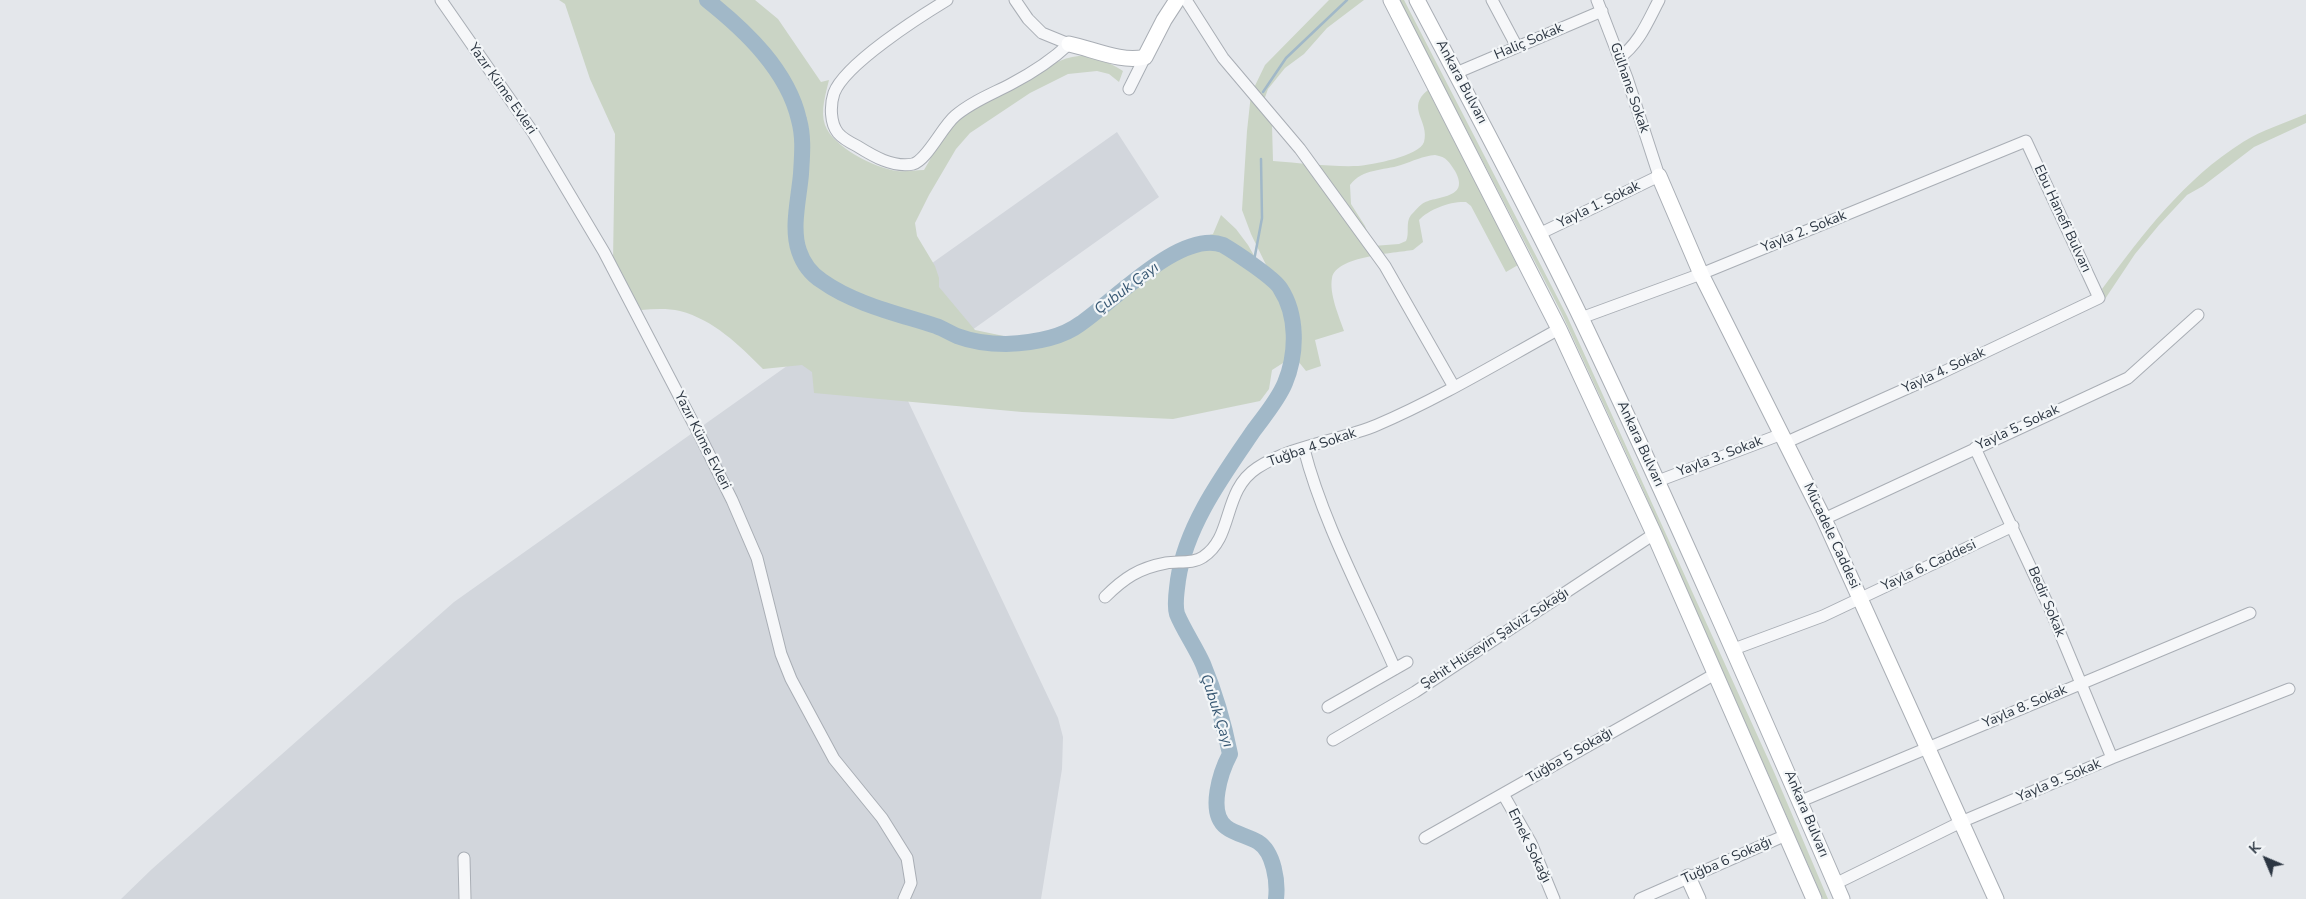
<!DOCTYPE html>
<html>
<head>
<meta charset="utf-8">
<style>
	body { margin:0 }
	#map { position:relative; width:2306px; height:899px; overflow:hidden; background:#e4e7eb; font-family:"Nunito Sans",sans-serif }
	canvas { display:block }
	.north { position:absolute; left:2241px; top:834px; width:50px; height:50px; -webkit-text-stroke:4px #f3f6f8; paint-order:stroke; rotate:315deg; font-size:14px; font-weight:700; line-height:20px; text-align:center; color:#2c3642 }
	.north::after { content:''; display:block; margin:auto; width:18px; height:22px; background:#2c3642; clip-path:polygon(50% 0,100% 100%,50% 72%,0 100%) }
</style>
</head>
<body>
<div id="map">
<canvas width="2306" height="899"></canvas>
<div class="north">K</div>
</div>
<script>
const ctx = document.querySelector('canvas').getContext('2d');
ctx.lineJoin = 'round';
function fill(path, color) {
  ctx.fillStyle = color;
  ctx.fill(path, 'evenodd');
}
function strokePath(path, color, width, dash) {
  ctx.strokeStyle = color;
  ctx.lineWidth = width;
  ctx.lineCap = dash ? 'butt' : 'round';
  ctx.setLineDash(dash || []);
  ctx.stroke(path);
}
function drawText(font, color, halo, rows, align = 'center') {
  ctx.font = font + ' "Nunito Sans",sans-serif';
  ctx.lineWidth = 4.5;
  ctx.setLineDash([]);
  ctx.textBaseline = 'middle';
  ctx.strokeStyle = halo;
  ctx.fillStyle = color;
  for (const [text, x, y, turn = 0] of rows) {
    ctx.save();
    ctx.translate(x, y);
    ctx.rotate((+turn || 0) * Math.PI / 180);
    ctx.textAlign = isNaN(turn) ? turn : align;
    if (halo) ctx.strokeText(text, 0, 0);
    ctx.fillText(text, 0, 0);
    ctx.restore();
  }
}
const built = new Path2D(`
	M1117,132L1159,197L899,382L1058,718L1063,737L1062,769L1041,899H121L152,869L454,602Z`);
const green = new Path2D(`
	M559,0H755L778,19L821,82L829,80C826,93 820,111 825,125C833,147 875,168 897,171C906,172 915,170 924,170C933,156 939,138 951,126C967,111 988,101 1007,91C1015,89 1020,83 1027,79C1065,56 1082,45 1123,71L1119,82L1109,74L1097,71L1068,74L1030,93L970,133L956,149L929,195L915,223L917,236L935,266L939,278V287L975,330L1018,339L1075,323L1168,251L1189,241L1213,234L1221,215L1236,229L1248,245L1276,294L1270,273L1251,234L1242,210L1247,131L1251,94L1265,65L1329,0H1364L1327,28L1304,54L1285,68L1268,89L1264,100L1272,125L1273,161C1301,163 1330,167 1358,166C1371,165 1420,156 1424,142C1430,121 1405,108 1428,90L1518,265L1506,272L1471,206L1466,202C1451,201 1429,209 1419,220L1423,242L1413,250C1395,253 1336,256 1332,278C1329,294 1339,316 1344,331L1315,340L1321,366L1306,371L1294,356L1272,370L1269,389L1260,401L1173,419L1022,412L814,393L812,372L802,365L763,369C739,345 714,320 680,311C667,308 654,309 641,310L613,262L615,134L590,79L565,4ZM1435,155C1447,157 1449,162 1455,171C1471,200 1435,195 1422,204C1418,207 1414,212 1411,215C1405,223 1410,233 1406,241L1399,244L1373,246L1365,226L1351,204L1350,185C1363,168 1383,171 1401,165C1413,161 1423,156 1435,155Z
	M1399,0H1404L1567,316L1774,772L1828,899H1823L1640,483L1561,312Z
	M2306,114V123L2254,147L2203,186L2187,195L2159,225L2135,254L2105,299L2102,289C2143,234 2184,179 2243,142C2262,130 2285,123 2306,114Z`);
const stream = new Path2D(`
	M1263,92L1286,58L1347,0
	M1253,266L1262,218L1261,159`);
const river = new Path2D(`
	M707,0C746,31 788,71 799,120C804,138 802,156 801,174C799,198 791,228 799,251C803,263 811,274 822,281C854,304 899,314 936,326C944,329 950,333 957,336C973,342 990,344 1006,344C1031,343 1060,339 1080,324C1113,302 1181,229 1223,245C1235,252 1274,278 1280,288C1298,315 1297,354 1285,383C1278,400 1265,415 1254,430C1224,474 1186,525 1178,580C1177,590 1174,604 1177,614C1183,629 1196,648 1203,664C1215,693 1224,724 1230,754C1221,771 1207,812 1226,827C1235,834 1248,836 1258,842C1274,852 1278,882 1276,899`);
const street = new Path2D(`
	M441,0L532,131L604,252L700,436L732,500L757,558L781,654L791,679L834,759L882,818L907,858L911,883L904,899
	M947,0C919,17 845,64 834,93C830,105 830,123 838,133C843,139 851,143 857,146C873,156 893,168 913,164C927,160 942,127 955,116C971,102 992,94 1011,84C1032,73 1052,60 1069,44L1042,33L1028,19L1015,0
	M1186,0L1223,58L1300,149L1385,266L1454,387
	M1492,0L1517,47
	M1619,58C1639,44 1648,21 1659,0
	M1456,73L1602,11
	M1129,89L1145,57
	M1539,234L1659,176L1627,78L1597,0
	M1581,318L1701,274L2026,141L2099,298L1939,374L1787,442
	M1975,448L2050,609L2112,758
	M1304,449C1323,523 1364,598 1395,669
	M1658,481L1782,434
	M1824,519L2128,378L2198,315
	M1105,597C1124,578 1139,568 1166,563C1178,561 1193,564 1203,557C1234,537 1222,491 1257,468C1292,445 1339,441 1377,425C1440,398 1499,362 1559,329
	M1734,649L1823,616L2013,526
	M1328,707L1407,662
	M1333,740L1415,692L1654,534
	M1503,794L1531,843L1554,899
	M1801,801L2250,613
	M1425,838L1715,674
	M464,858L465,899
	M1835,884L1961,822L2112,758L2289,689
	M1640,899L1786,835`);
const secondary = new Path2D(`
	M1391,0L1559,329L1654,534L1814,899
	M1417,0C1473,106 1530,212 1582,320C1673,511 1758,705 1842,899
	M1069,44C1093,49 1122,63 1145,57L1164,20L1177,0
	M1659,176L1701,274L1824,519L1996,899
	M1688,877L1698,899`);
const streetNames = [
	["Haliç Sokak",1529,42,-23],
	["Ankara Bulvarı",1461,82,62],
	["Gülhane Sokak",1629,88,71],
	["Yazır Küme Evleri",502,89,55],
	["Yayla 1. Sokak",1599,205,-26],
	["Ebu Hanefi Bulvarı",2062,219,65],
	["Yayla 2. Sokak",1804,232,-22],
	["Yayla 4. Sokak",1944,371,-25],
	["Yayla 5. Sokak",2018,428,-25],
	["Yazır Küme Evleri",702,441,63],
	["Ankara Bulvarı",1640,444,65],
	["Tuğba 4 Sokak",1312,448,-19],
	["Yayla 3. Sokak",1720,457,-21],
	["Mücadele Caddesi",1831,536,65],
	["Yayla 6. Caddesi",1929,566,-25],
	["Bedir Sokak",2046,602,67],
	["Şehit Hüseyin Şalviz Sokağı",1495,639,-33],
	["Yayla 8. Sokak",2025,707,-23],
	["Tuğba 5 Sokağı",1570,756,-30],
	["Yayla 9. Sokak",2059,781,-23],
	["Ankara Bulvarı",1806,814,67],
	["Emek Sokağı",1529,846,64],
	["Tuğba 6 Sokağı",1727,861,-24]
];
const waterNames = [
	["Çubuk Çayı",1127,289,-37],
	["Çubuk Çayı",1216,711,72]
];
fill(built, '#d2d6dc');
fill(green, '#cad4c5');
strokePath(stream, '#a1b8c8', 2.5);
strokePath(river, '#a1b8c8', 16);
strokePath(street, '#a9aeb5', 13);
strokePath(secondary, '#a9aeb5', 17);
strokePath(street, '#f6f7f9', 11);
strokePath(secondary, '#fff', 15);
drawText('14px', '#2c3642', '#f3f6f8', streetNames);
drawText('italic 15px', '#395974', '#f3f6f8', waterNames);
</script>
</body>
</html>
